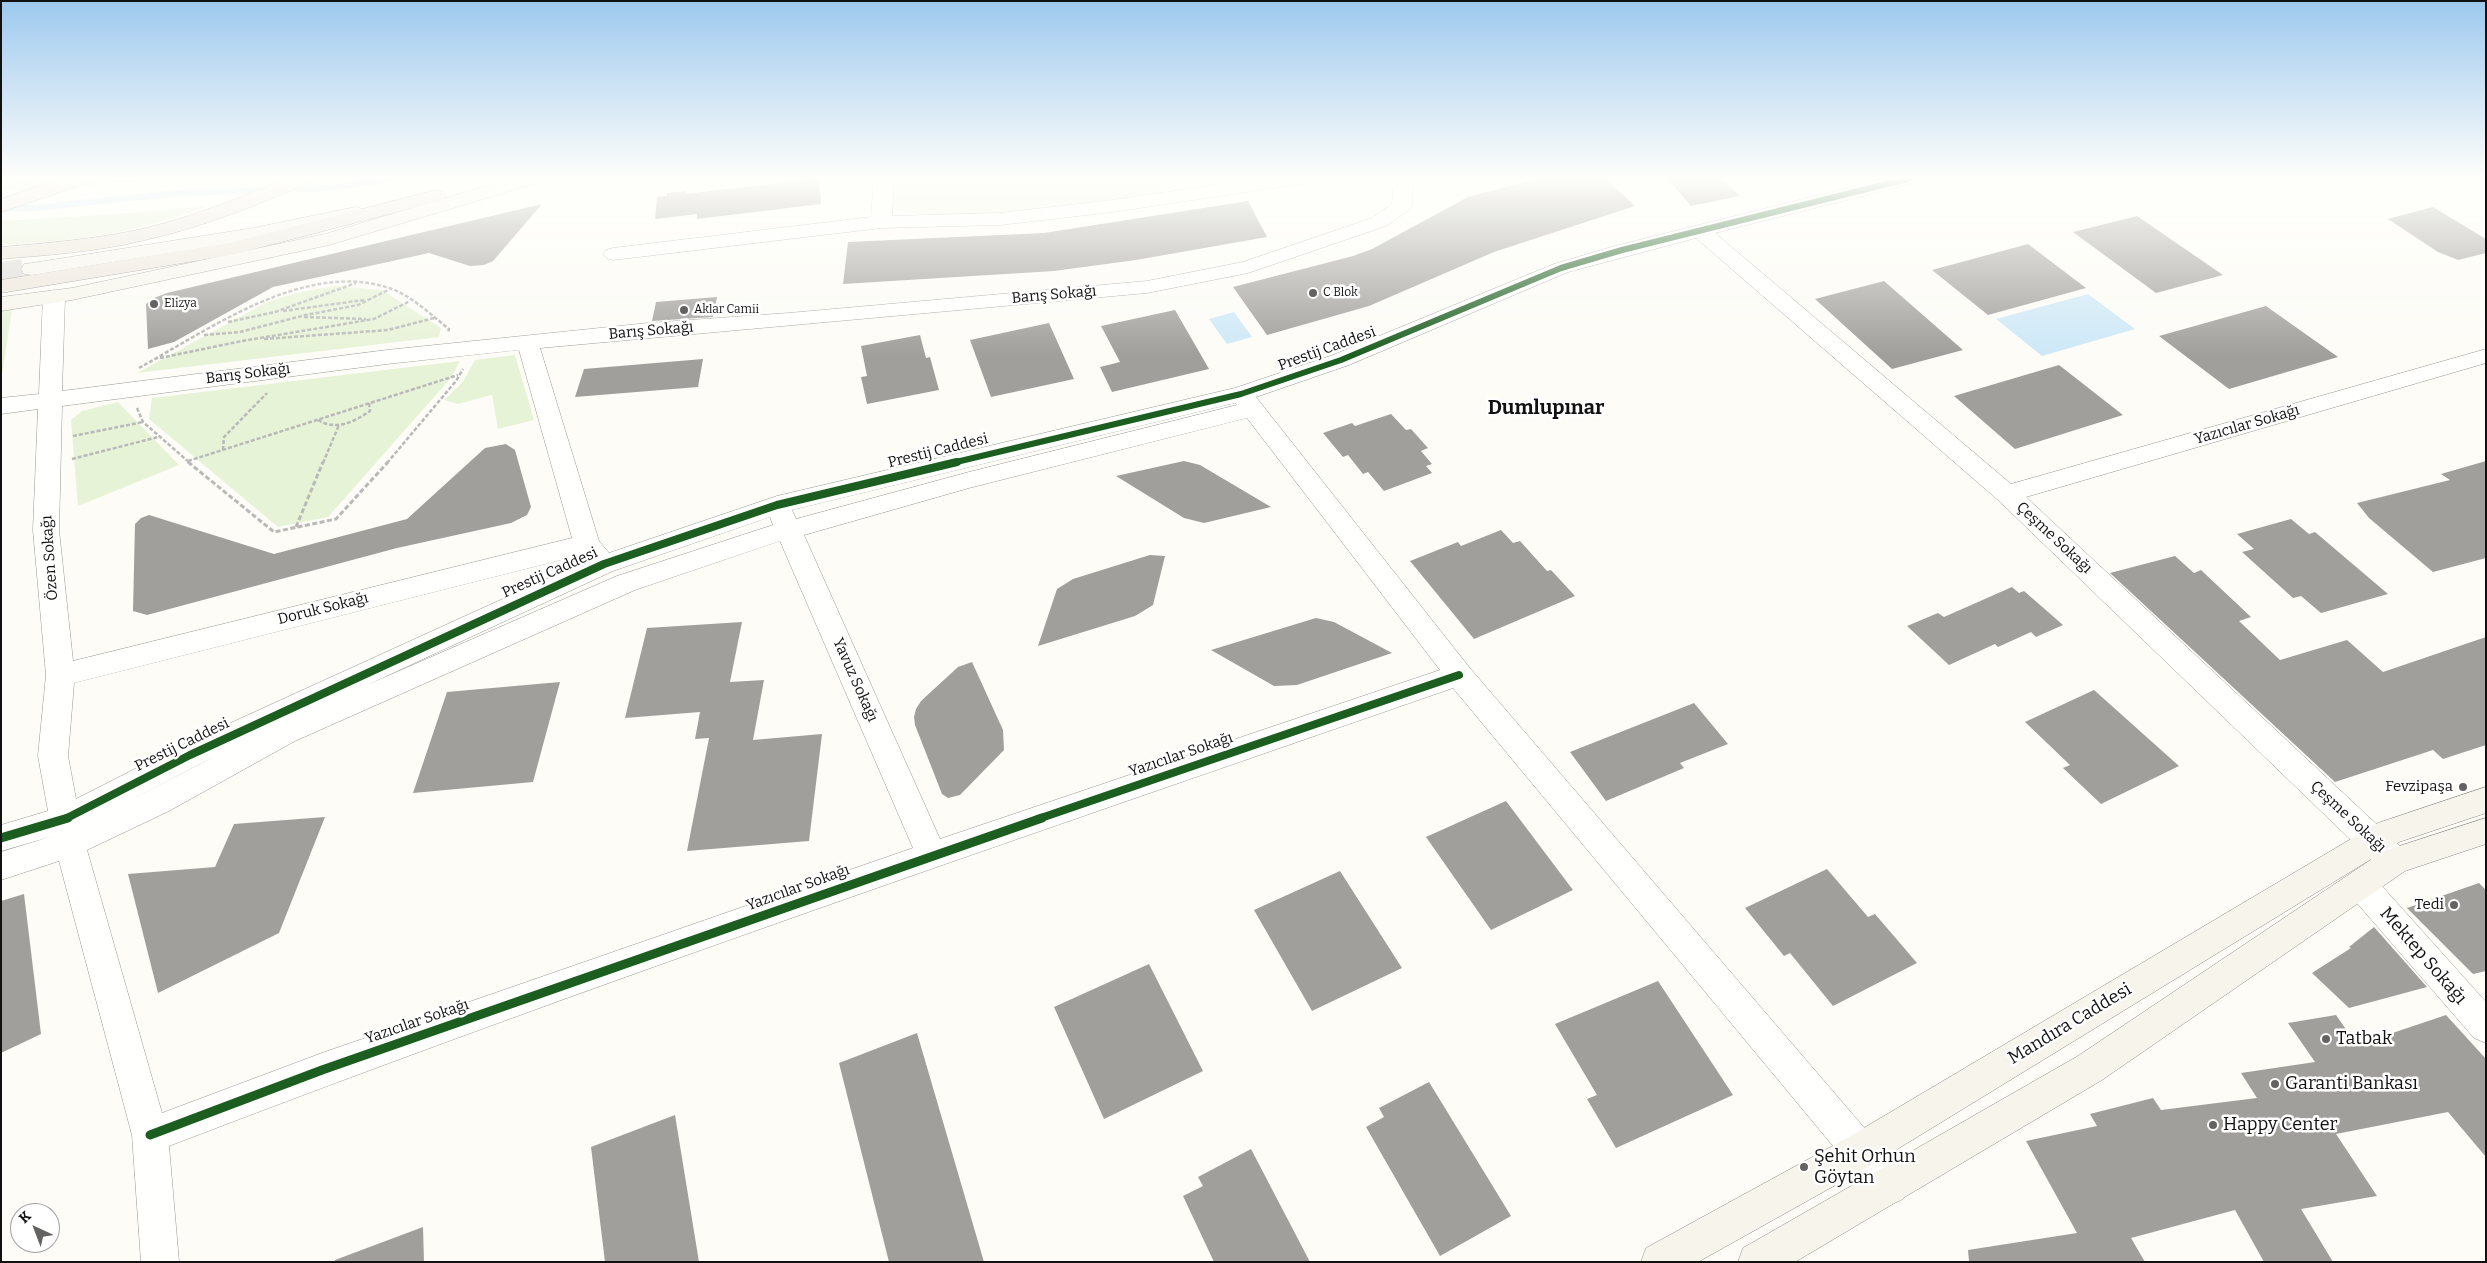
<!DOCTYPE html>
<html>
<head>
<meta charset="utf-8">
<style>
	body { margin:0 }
	#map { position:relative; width:2487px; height:1263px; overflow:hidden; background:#fdfcf7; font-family:Bitter,serif }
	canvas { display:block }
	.frame { position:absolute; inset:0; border:2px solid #111; pointer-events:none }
	.north { position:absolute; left:10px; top:1203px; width:50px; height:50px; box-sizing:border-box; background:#fff; border:1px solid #a0a0a0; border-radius:50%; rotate:317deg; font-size:14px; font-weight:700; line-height:20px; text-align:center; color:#111 }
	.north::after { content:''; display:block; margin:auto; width:18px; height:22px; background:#646362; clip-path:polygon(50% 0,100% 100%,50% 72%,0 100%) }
</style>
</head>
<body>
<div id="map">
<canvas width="2487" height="1263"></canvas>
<div class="frame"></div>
<div class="north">K</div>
</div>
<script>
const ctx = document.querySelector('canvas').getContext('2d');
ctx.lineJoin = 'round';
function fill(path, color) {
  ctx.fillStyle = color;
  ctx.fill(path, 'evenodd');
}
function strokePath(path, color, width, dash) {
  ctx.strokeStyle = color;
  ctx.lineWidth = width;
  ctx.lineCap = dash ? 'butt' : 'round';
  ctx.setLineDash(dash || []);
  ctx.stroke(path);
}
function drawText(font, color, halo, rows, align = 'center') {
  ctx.font = font + ' Bitter,serif';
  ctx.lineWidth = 5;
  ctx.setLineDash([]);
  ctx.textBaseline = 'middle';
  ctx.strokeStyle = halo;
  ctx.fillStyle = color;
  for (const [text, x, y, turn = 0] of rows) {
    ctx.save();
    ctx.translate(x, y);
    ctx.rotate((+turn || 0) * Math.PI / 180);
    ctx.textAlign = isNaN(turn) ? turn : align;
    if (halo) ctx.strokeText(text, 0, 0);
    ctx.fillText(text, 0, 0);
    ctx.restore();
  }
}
const green = new Path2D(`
	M48,178H170L34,190H1V179Z
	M207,206C141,232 72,242 1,245V221L117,214Z
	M334,286L382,290L441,328L439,337L137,373L265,303L296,293Z
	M12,309L1,382V310Z
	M515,355L534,420L498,429L492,395L458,404L444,400L462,383L475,360Z
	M460,361L451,378L328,517L278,527L149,419L152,398Z
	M118,402L179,465L78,506L71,420L82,411Z`);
const pitch = new Path2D(`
	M885,178H1216L1054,214L948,218L882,208Z`);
const water = new Path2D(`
	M2088,294L2135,329L2042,356L1996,319Z
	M1234,312L1252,337L1227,344L1209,319Z`);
const stream = new Path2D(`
	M285,189L330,188L395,178
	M6,208H34L179,193L268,190`);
const building = new Path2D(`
	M819,178L821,204L697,219V214L655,219L657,197L667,196V193L686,191V194Z
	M1541,178H1605L1635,206L1494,252L1369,306L1267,335L1233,287L1353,256L1372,249L1468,197Z
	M1667,178H1722L1740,196L1691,206Z
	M1248,201L1267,237L1136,260L1054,271L843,284L848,242L1044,233Z
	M542,204L493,261L484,265L470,266L429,253L273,287L174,342L148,349L146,304L154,298L167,293Z
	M2433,207L2486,239V253L2458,260L2438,252L2388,219Z
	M2137,216L2223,275L2156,293L2073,232Z
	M2028,244L2086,288L1988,315L1932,270Z
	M1884,281L1963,350L1892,369L1815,299Z
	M717,297L713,317L652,321L656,302Z
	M2266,306L2338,357L2229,389L2159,336Z
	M1175,310L1209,369L1112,392L1100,367L1120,362L1101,326Z
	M1049,323L1074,379L991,397L970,340Z
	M920,335L926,358L930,357L939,390L867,404L861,377L867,376L861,346Z
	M703,359L698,387L575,397L584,369Z
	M2059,365L2123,415L2015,449L1954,396Z
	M1391,414L1406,430L1411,429L1428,448L1421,451L1432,464L1426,466L1432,473L1384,491L1368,472L1363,474L1348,455L1343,457L1323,433L1352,423L1355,426Z
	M506,444L515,450L531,507L527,515L511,523L397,548L147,615L133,611L135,524L141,518L149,515L274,554L407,519L485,448Z
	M1184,461L1200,465L1271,507L1204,523L1184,518L1116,476Z
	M2486,461V558L2433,572L2369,518L2357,503L2450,480L2441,474Z
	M2291,519L2309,534L2315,532L2388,594L2321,613L2301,596L2293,598L2242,552L2254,549L2237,534Z
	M1501,530L1513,543L1520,541L1547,571L1551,570L1575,596L1474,639L1410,561L1458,542L1461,546Z
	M1150,555L1165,556L1153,605L1135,616L1038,646L1057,589L1073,579Z
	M2175,556L2194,573L2201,570L2251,617L2239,621L2280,660L2347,640L2383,672L2486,637V745L2443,759L2433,750L2335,782L2110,573Z
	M2012,587L2019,593L2024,591L2063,625L2036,637L2031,632L1998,647L1995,644L1949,665L1907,626L1938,613L1944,617Z
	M1316,618L1334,622L1392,653L1297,685L1274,686L1211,650Z
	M742,622L730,682L764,680L753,740L822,734L809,841L687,851L709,738L695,739L700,712L625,718L647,628Z
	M972,662L1003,730L1004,750L960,795L948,798L942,794L915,725L914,717L916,709L921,701L958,667Z
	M560,682L533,782L413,793L447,692Z
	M2094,690L2179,766L2101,804L2063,768L2070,765L2025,722Z
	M1694,703L1728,744L1680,763L1684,768L1606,801L1570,752Z
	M1506,801L1573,890L1491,930L1426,837Z
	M325,817L279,933L158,993L128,874L215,867L234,824Z
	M1827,869L1868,917L1875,914L1917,963L1833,1006L1790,953L1784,956L1745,908Z
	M1340,871L1402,968L1312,1011L1254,910Z
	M2479,883L2486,890V971L2473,974L2407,908Z
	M24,894L41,1034L1,1053V901Z
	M2374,927L2427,987L2349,1008L2312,973L2351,948L2349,947Z
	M1149,964L1203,1071L1104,1119L1054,1007Z
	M1658,981L1733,1095L1616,1148L1587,1099L1597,1095L1555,1024Z
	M2336,1015L2357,1045L2446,1015L2486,1059V1157L2448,1112L2336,1134L2377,1196L2301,1209L2333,1262H2264L2235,1210L2131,1238L2145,1262H1969L1968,1250L2077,1233L2026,1141L2097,1126L2090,1114L2153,1098L2161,1110L2257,1098L2241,1073L2315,1062L2288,1023Z
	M917,1033L984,1262H889L839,1063Z
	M1429,1082L1511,1216L1440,1256L1366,1127L1384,1117L1379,1108Z
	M675,1115L699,1262H605L591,1147Z
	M1251,1149L1310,1262H1214L1183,1196L1203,1186L1198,1177Z
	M423,1227L424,1262H335V1260Z`);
const secondaryTunnel = new Path2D(`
	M1,273L32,269`);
const pathFar1 = new Path2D(`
	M283,311L364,300
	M304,317L366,319
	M228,322L275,312L356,283
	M204,335L240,332L306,315L358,305L390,289
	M264,339L388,330L434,318
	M160,358L242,341L374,319L410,301
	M139,368C210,329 305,260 389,288C411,295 431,315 449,329L448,332
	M137,408L143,422L190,463
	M318,420C336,431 354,422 370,411L369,403
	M73,436L143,422
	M223,450L224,437L267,393
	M72,459L158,437
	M188,461L458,375
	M323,463L339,425
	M387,463L456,381L463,369`);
const path = new Path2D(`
	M188,462L274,532L336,519L388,462
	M296,527L323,462`);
const minor = new Path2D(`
	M874,178H894L892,216L1000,213L1113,200L1260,178H1310L1307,182L1300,184L1113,212L1000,225L881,228L613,260L606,258L603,254L606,250L613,248L871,217Z
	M1378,178H1402L1410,183L1413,187L1412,206L1409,210L1386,226L1248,273L1147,293L540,348L599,541L609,553L777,496L1235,388L1333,355L1554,264L1615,246L1887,178H1921L1918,182L1715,233L2011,484L2486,349V363L2026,497L2401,847L2406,857L2401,867L2390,871L2379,867L1998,500L1696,238L1568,272L1349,365L1256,397L1469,667L1903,1173L1909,1186L1903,1199L1890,1205L1877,1199L1453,688C1024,837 593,983 169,1146L179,1262H141L132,1135L59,861L1,880V852L53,836L1,851V825L48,811L38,756L46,675L33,530L38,409L1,414V398L39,394L43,297L46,292L54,290L62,292L65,297L62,391L387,350L648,323L789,313L1147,281L1243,262L1372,218L1392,204L1393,189ZM519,350L572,538L73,661L59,530L62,406L387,364ZM1235,403L1237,405L969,472L796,519L792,510ZM1247,418L1440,670L940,839L804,535L969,488ZM770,517L773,525L617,576L367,685L613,571ZM780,541L913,848L322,1053L162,1113L87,850L169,811L295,741L635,590ZM581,555L586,561L180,746L76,799L68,756L74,683ZM216,756L109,811L200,764Z
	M2361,871L2372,875L2486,1002V1043L2474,1038L2350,895L2345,885L2350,875Z`);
const secondary = new Path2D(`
	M513,178H544L541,182L329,245L72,300L1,311V297L72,288L325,234Z
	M356,207L363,209L366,213L363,217L253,240L32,275L24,274L21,269L24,264L32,263L253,228Z
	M2486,787V813L2399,842L1873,1164L1698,1262H1641L1646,1248L1847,1138L2378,823Z
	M2486,818V844L2405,871L2102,1080L1795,1262H1738L1743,1248L2078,1056L2384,851Z`);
const trunk = new Path2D(`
	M64,178H94L91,182L1,212V199Z
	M287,178H314L311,182C256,206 200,228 141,241C95,252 48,255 1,259V247C48,243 96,239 142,229C192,217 240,198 287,178Z
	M436,190L443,192L446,196L443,200L231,255L1,293V280L230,243Z`);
const cyclewayFar2 = new Path2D(`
	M952,463L1241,394L1341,360L1561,268L1622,250L1911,178`);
const cyclewayFar1 = new Path2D(`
	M65,819L190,755L604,564L777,505L957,462
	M1038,819L1459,675`);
const cycleway = new Path2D(`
	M1,838L68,818
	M150,1135L322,1070L1042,818`);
const markers = [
	[1313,293,5,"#646362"],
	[154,304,5,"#646362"],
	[684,310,5,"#646362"],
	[2463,787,5,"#646362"],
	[2454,905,5,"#646362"],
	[2326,1039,5,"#646362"],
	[2275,1084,5,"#646362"],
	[2213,1125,5,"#646362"],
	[1804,1167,5,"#646362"]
];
const farPoinames = [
	["C Blok",1323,293],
	["Elizya",164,304],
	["Aklar Camii",694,310]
];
const streetNames = [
	["Barış Sokağı",1054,295,-5],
	["Barış Sokağı",651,331,-5],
	["Prestij Caddesi",1327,349,-20],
	["Barış Sokağı",248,374,-7],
	["Yazıcılar Sokağı",2247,425,-16],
	["Prestij Caddesi",938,451,-14],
	["Çeşme Sokağı",2054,538,43],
	["Özen Sokağı",50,558,-94],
	["Prestij Caddesi",550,573,-24],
	["Doruk Sokağı",323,609,-14],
	["Yavuz Sokağı",855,680,66],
	["Prestij Caddesi",182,745,-26],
	["Yazıcılar Sokağı",1181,755,-19],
	["Çeşme Sokağı",2348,817,43],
	["Yazıcılar Sokağı",798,888,-20],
	["Yazıcılar Sokağı",417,1022,-19]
];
const poiNames = [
	["Fevzipaşa",2453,787],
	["Tedi",2444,905]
];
const nearStreetnames = [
	["Mektep Sokağı",2423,956,49],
	["Mandıra Caddesi",2070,1024,-31]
];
const nearPoinames = [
	["Tatbak",2336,1039],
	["Garanti Bankası",2285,1084],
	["Happy Center",2223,1125],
	["Şehit Orhun",1814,1157],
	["Göytan",1814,1178]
];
const districtNames = [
	["Dumlupınar",1546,408]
];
fill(green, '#e7f3d7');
fill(pitch, '#f0f6e1');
fill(water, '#cde8f7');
strokePath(stream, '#cde8f7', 6);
fill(building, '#a19f9c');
strokePath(secondaryTunnel, '#dad9d4', 22, [22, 11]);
strokePath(minor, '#979795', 1);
strokePath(secondary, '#8e8d8b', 1);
strokePath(trunk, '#858482', 1);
strokePath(pathFar1, '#b9b9b8', 2.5, [4, 2]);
strokePath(path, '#b9b9b8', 3, [5, 2.5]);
fill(minor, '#fffffe');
fill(secondary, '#f6f4eb');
fill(trunk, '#ece5da');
strokePath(cyclewayFar2, '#1b5e20', 6);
strokePath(cyclewayFar1, '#1b5e20', 8);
strokePath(cycleway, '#1b5e20', 9);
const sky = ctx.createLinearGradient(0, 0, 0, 355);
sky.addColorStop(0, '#9dc9ee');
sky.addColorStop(0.5, '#fefefb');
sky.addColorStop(1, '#fefefb00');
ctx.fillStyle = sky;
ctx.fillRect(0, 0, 2487, 355);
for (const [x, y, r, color] of markers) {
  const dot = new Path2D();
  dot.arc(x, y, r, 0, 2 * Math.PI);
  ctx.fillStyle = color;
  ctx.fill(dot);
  strokePath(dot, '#fff', 2);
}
drawText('12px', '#111', '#fff', farPoinames, 'left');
drawText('15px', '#111', '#fff', streetNames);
drawText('15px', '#111', '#fff', poiNames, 'right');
drawText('18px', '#111', '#fff', nearStreetnames);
drawText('18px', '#111', '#fff', nearPoinames, 'left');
drawText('bold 20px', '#111', '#fff', districtNames);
</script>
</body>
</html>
